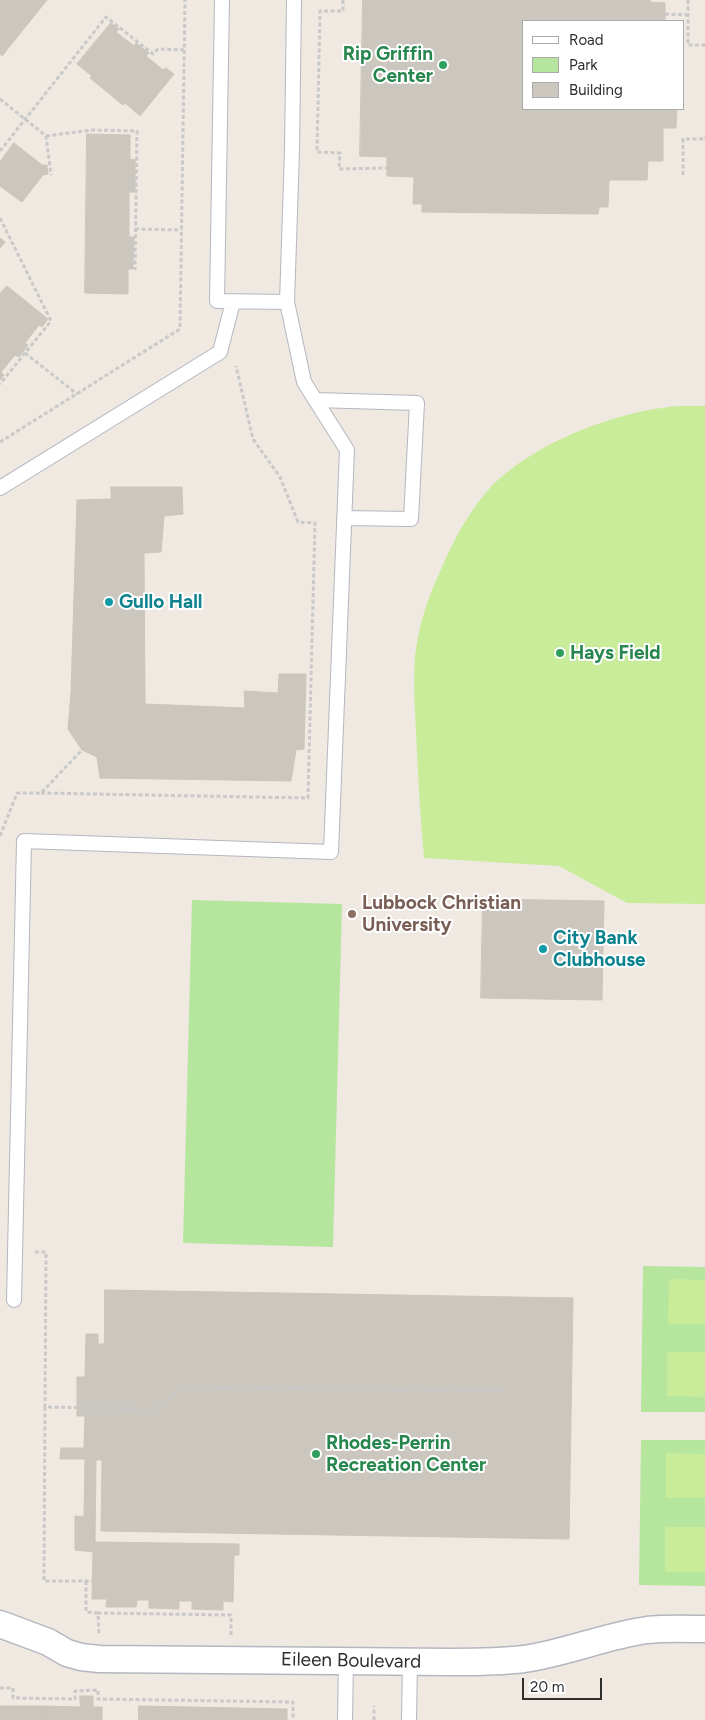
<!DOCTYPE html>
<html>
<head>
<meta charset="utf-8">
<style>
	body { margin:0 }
	#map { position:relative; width:705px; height:1720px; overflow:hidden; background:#efe9e1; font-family:Figtree,sans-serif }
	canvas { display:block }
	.legend { position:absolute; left:522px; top:20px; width:162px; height:90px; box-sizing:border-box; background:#fff; border:1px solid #ababab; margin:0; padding:6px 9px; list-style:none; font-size:15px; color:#2e2e2e }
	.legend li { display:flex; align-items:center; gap:10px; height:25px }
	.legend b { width:25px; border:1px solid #ababab }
	.scale { position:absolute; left:522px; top:1678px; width:80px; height:22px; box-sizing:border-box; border:2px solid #2e2e2e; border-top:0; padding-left:6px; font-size:15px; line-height:18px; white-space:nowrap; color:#2e2e2e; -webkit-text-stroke:4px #fff; paint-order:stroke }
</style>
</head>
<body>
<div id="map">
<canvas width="705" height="1720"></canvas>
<ul class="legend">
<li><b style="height:6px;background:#fff"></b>Road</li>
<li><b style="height:14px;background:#b6e59e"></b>Park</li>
<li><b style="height:14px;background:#cbc7bf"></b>Building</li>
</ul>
<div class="scale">20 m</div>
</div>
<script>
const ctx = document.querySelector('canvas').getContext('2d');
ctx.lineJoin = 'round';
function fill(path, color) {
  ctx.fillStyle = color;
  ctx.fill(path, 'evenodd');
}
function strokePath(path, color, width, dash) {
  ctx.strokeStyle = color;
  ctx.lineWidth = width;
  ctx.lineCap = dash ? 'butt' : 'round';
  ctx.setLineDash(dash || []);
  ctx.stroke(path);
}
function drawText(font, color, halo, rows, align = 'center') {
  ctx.font = font + ' Figtree,sans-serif';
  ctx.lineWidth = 4;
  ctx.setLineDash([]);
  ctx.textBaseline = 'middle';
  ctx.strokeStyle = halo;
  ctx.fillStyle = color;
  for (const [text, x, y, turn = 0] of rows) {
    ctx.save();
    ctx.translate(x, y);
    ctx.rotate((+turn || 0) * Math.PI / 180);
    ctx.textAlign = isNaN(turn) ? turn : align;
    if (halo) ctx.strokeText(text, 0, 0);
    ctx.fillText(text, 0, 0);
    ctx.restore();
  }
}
const green = new Path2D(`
	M192,900L342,904L333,1247L183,1243Z
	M643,1266L705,1267V1412H641Z
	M641,1440H705V1586L639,1585Z`);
const pitch = new Path2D(`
	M680,406H705V904L627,903L559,866L424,858C420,816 418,775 416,733C415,708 413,682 415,657C418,628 427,600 439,574C452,543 467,514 489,489C532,443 618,410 680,406Z
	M669,1279L705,1280V1324H668Z
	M667,1352H705V1397L667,1396Z
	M666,1453L705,1454V1498H666Z
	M665,1527H705V1572H665Z`);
const building = new Path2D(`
	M0,0H47L2,56L0,54Z
	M363,0H650V2L665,3V21H524V109H677L676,128H663V161H648L647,180H609L608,207H599L598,214L422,212V204H413L414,177L387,176V157L360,156Z
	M111,23L119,29L116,32L134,46L136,43L149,53L146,56L163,70L166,68L174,74L140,116L125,103L123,105L90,78L92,76L77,64Z
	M87,134L130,135V159L135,160V192H129V237H134L133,269H128V294L85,293Z
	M14,143L42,165H47L48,174L43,175L22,202L0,186V162Z
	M0,238L5,242L0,248Z
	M7,286L48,319L42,327L39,325L25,343L28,345L19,357L15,355L1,372L4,375L0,380V294Z
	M111,487H182L183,514L164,516L161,552L144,553L145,704L245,708L244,691L278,693L279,674H306L304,749L296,750L291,781L100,778L97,757L82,750L68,729L71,692L77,500L111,499Z
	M483,899L604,901L602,1000L481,998Z
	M105,1290L573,1298L569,1539L101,1531L102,1460H96L95,1542L239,1544V1555H234L233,1602L223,1601V1610L192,1609V1601H179V1609L149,1608V1600H137L136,1607H106L107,1599H92L93,1552L75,1550V1516L84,1517L85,1459H60L61,1448H84L85,1416H77V1377H85L86,1334H98V1344H104Z
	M80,1696H93V1707H102V1720H40L41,1706L80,1707Z
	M0,1706H41L40,1720H0Z
	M139,1706L287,1709V1720H139Z`);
const path = new Path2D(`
	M343,0V11H320L317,152L340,153L339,169L387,168
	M688,0V45H705
	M665,14L688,15
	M0,99L46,136L51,175
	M46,136L92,130L137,131L135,270
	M0,151L106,17L153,54L158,49L184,50
	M683,175V139H705V137
	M0,218L51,321L0,384
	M135,229L181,230
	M25,353L77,394
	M0,442L180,329L185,0
	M41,793L308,798L315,523L298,522L280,477L253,439L236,366
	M0,836L17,793H41L82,750
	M35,1252H46L45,1407L156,1409L184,1387L505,1391
	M45,1407L44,1581H92
	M86,1581V1612L98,1613
	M99,1633L98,1613L231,1615V1635
	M0,1688H13V1698L75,1699V1691L98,1690V1699L293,1702V1720
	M374,1720V1706`);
const lane = new Path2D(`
	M222,0L217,301L287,302
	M316,400L417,403L411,519L344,518
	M0,488L220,352L233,302
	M14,1300L24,841L331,852L347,450L304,382L287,302L292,151L294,0
	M345,1720L346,1661
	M409,1720L410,1662`);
const street = new Path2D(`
	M0,1624L48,1642L67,1653L81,1657L99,1659L451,1662C475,1662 499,1662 524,1659C566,1653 605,1636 647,1630C666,1628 686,1629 705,1629`);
const markers = [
	[443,65,5,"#2e9e5b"],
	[109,602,5,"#0f9aa8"],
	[560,653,5,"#2e9e5b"],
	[352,914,5,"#8d6e63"],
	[543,949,5,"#0f9aa8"],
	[316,1454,5,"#2e9e5b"]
];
const leisureNames = [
	["Rip Griffin",433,54,"right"],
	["Center",433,76,"right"],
	["Hays Field",570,653],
	["Rhodes-Perrin",326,1443],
	["Recreation Center",326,1465]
];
const cultureNames = [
	["Gullo Hall",119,602],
	["City Bank",553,938],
	["Clubhouse",553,960]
];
const educationNames = [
	["Lubbock Christian",362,903],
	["University",362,925]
];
const streetNames = [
	["Eileen Boulevard",351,1661,1]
];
fill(green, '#b6e59e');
fill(pitch, '#c9ec9a');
fill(building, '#cbc7bf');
strokePath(building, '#cbc5ba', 1);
strokePath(lane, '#b4b7c1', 16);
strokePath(street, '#b4b7c1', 29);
strokePath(path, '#c9c9c9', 3, [4, 2.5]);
strokePath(lane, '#fff', 14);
strokePath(street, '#fff', 26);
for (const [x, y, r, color] of markers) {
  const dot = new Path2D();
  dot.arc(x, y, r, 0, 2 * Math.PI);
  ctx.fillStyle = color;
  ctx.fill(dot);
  strokePath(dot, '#fff', 2);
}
drawText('bold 19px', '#27864d', '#fff', leisureNames, 'left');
drawText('bold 19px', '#0d838f', '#fff', cultureNames, 'left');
drawText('bold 19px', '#785e54', '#fff', educationNames, 'left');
drawText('19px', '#2e2e2e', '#fff', streetNames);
</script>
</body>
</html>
